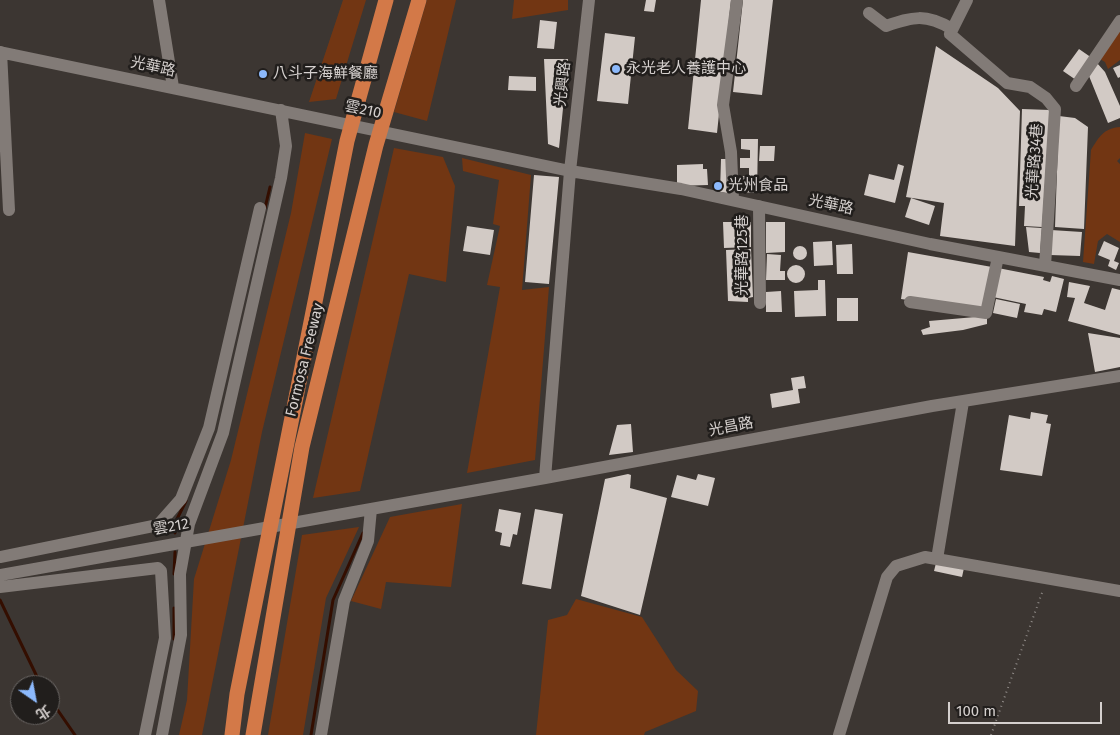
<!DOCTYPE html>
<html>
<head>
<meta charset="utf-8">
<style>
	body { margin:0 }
	#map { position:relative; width:1120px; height:735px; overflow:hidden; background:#3c3632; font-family:"Fira Sans","Noto Sans TC",sans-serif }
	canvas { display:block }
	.north { position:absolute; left:10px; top:675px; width:50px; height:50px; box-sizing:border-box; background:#211e1c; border:1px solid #696563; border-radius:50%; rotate:147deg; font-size:14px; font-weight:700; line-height:20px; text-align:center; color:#d5d0ce }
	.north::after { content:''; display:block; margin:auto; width:18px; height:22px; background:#8cb9fc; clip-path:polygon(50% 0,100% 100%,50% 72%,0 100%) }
	.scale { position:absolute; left:948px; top:702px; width:154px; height:22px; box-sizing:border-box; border:2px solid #d5d0ce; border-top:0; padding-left:6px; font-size:15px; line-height:18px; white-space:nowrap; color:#d5d0ce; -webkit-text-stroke:4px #211e1c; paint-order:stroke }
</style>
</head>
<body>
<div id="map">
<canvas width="1120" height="735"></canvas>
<div class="north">北</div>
<div class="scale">100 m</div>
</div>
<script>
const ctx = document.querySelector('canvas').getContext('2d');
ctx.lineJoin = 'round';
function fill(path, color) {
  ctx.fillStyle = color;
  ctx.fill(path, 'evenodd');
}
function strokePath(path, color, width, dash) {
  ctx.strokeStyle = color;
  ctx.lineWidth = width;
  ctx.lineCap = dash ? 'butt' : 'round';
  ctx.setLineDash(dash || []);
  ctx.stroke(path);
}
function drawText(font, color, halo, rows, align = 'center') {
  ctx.font = font + ' "Fira Sans","Noto Sans TC",sans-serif';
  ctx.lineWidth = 5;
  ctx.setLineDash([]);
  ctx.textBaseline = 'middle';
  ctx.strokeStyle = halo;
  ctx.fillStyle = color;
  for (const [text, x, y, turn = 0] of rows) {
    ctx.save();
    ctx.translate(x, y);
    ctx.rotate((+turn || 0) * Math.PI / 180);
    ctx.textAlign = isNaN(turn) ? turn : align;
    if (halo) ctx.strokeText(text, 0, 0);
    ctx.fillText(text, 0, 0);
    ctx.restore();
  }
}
const green = new Path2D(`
	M343,0H366L336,99L309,102Z
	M427,0H456L427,121L394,112Z
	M514,0H568V10L512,19Z
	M1120,22V60L1108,69L1105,62L1095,56Z
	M1120,127V158L1117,161L1120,164V242L1107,234L1098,241L1094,264L1083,262L1091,150C1099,137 1104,128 1120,127Z
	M305,133L332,139L262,432L202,735H179L187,700L194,579L231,460L291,213Z
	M394,148L443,157L455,186L446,282L409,274L360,491L313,498Z
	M462,158L531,175L522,290L549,287L535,460L467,473L500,287L487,285L500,226L493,224L499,180L463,171Z
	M462,504L451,587L386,582L381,609L351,601L390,517Z
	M359,527L326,598L303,735H268L302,535Z
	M576,599L642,617L676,670L698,691L696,711L645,732L644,735H536L548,620L567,615Z`);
const stream = new Path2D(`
	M265,208L270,187
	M175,533L176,521L186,501
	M174,574L175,552
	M0,600L41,685
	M174,608V639
	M50,699L75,735
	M311,735L333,600L363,533`);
const building = new Path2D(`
	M646,0H656L654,12L644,11Z
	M701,0H731L717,133L688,129Z
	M743,0H773L762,95L733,92Z
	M540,20L557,22L554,49L537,48Z
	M605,33L635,37L628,104L597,101Z
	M936,46L998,88L1020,111L1015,246L940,236L944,203L906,197Z
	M1079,49L1092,58L1076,80L1063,71Z
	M544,59H568L559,148L548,144Z
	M1097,63L1105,72L1120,106V118L1108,123L1089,76Z
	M1120,65V77L1118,78L1113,68Z
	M509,76L536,77V91L508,90Z
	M1022,109L1050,110L1042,227L1024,226L1025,206H1019Z
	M1059,116L1075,118L1088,127L1084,229L1055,227Z
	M741,139H758L757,193L740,192V176H749V168H740V158H750V150L741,149Z
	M760,146H775L774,161H759Z
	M721,159H727V193L720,192Z
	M703,164V169H707L708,185L677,186V165Z
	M898,164L904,166L895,203L864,195L869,174L894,180Z
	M534,175L559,177L549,284L525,282Z
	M911,198L935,206L929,225L905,217Z
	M723,222H751V247L724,248Z
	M766,222H785V252L766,253Z
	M467,226L494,230L490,255L463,251Z
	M1026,227L1042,228L1040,253L1029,252Z
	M1051,230L1082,232L1080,256L1050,255Z
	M832,241L833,265L814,266L813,242Z
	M1104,241L1119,248L1114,261L1119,263L1116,270L1108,266L1110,260L1098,255Z
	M852,244L853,274H837L836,245Z
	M793 253a7 7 0 1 1 14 0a7 7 0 1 1-14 0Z
	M751,249L753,297L748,298V302L728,301L726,250Z
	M908,252L992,267L984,311L901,299Z
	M767,254L781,255L780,271H785V280H766Z
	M787 274a9 9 0 1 1 18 0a9 9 0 1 1-18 0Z
	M998,268L1044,277L1043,280L1050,282L1052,276L1064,279L1056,312L1044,309L1042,315L1024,312L1026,304L993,297Z
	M818,280H825L826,316L795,317L794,291L818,290Z
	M1069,282L1090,286L1084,303L1105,310L1112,288L1120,290V335L1068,321L1075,298L1067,297Z
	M781,291L782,312H766V292Z
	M837,298H858V321H837Z
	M996,299L1020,304L1017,318L993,313Z
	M987,316V324L963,330L923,335L921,330L930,327L929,321Z
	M1088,333L1120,338V367L1095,372Z
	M804,376L806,388L798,389L800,403L772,408L770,394L793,390L791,378Z
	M1031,412L1048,415L1046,423L1051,424L1042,476L1000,470L1009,415L1030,419Z
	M631,424L633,452L609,455L617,425Z
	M628,474L631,475L630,488L667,498L640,615L581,596L605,479Z
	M698,474L715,478L708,506L671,497L677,475L696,480Z
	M499,509L521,513L517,535L513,534L510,547L500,545L502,533L495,531Z
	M535,509L563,514L551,589L522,584Z
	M936,563L964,568L962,577L934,571Z`);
const path = new Path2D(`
	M991,735L1043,590`);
const minor = new Path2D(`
	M159,0L173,87
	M967,0L950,34L1007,83L1030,87L1046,98L1055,109L1045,266
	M869,13L886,26C913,17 925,13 952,29
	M0,52L570,171L681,189L930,244L1120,280
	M1,52L9,210
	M1076,86L1120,21
	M733,200L731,152L723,105L737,0
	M759,206L760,303
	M910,302L986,313L998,257
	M545,478L570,171L589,0
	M0,557L158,525L181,499L209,428L260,208
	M937,559L963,402
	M0,575L545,478L932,406L1120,376
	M0,587L158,568L161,571L165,638L145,735
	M162,735L181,635L180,574L189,524L223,433L281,178L286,146L281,110
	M321,735L344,601L368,541L371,509
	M839,735L887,577L896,566L925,557L1120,591`);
const highway = new Path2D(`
	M232,735L237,694L347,141L386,0
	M253,735L302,447L376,145L419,0`);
const markers = [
	[616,69,5,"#8cb9fc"],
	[263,74,5,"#8cb9fc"],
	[718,186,5,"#8cb9fc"]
];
const streetNames = [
	["光華路",153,67,12],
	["光興路",563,84,-84],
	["雲210",363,110,12],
	["光華路34巷",1035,161,-86],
	["光華路",831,205,12],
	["光華路125巷",743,255,-90],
	["Formosa Freeway",305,360,-76],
	["光昌路",731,427,-11],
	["雲212",171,527,-10]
];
const poiNames = [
	["永光老人養護中心",626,69],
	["八斗子海鮮餐廳",273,74],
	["光州食品",728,186]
];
fill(green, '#723613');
strokePath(stream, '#340e00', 3);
fill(building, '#d2cac5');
strokePath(path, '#8f8a87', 2, [1, 4]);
strokePath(minor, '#827b77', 12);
strokePath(highway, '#d37948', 15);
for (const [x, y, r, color] of markers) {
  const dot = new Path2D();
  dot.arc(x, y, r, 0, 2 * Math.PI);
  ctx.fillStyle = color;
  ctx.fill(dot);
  strokePath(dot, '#211e1c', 2);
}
drawText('15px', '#d5d0ce', '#211e1c', streetNames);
drawText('15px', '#d5d0ce', '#211e1c', poiNames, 'left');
</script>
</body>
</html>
